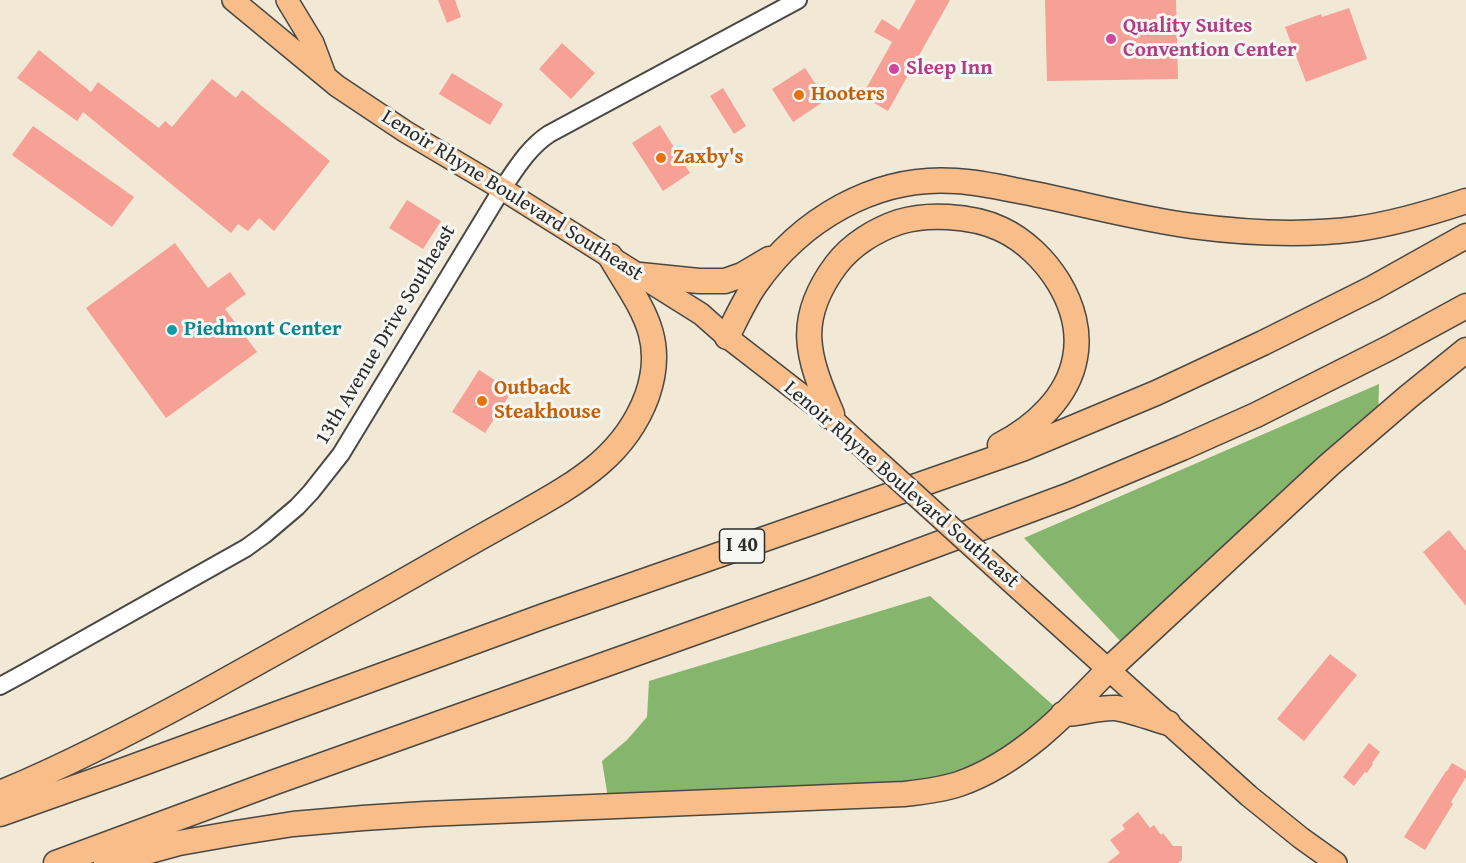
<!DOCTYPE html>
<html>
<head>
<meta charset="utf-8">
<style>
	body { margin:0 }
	canvas { display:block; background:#f1e9d5 }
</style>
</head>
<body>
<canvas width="1466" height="863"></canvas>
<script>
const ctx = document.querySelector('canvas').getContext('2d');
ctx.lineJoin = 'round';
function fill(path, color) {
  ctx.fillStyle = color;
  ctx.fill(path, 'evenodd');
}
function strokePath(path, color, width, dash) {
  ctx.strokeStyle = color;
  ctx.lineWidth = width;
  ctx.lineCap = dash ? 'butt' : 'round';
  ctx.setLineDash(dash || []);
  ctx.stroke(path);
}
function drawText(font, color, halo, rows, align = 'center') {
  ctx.font = font + ' "Gentium Book Plus",serif';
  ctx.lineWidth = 6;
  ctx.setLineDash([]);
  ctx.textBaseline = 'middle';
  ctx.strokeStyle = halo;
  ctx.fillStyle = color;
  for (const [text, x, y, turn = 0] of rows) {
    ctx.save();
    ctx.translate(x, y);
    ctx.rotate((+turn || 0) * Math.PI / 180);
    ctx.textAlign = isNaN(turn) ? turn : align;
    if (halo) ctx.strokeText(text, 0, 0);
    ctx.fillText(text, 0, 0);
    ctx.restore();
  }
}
const forest = new Path2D(`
	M1379,384L1378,421L1123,644L1024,538Z
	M930,596L1063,714L1030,743L904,794L608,798L602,761L627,740L647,717L649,681Z`);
const building = new Path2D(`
	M438,0H455L461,17L447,23Z
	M916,0H950L888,111L862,96L892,42L874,32L882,19L899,30Z
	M1045,0H1176L1178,79L1047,81Z
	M1349,8L1367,59L1306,82L1285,27L1321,14L1322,17Z
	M562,43L595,73L571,99L539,69Z
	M39,50L91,92L98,82L159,128L165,121L172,127L212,79L236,98L242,90L330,161L274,231L259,218L248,231L238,224L231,233L83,112L77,121L17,78Z
	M805,68L826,100L793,122L772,89Z
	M452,73L503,104L490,125L439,94Z
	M723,88L746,126L734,134L710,96Z
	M660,125L690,173L663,191L632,143Z
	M33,126L134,197L112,227L12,155Z
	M407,200L441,221L423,249L389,228Z
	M175,243L208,288L230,272L246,294L225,309L257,352L166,418L86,308Z
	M479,370L512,391L485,433L452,412Z
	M1449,530L1466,551V606L1423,552Z
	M1330,654L1357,675L1304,741L1277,719Z
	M1369,743L1380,752L1372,763L1373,764L1367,773L1365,772L1354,786L1343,777Z
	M1452,763L1466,771V777L1451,802L1453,804L1425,850L1404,837L1446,771H1447Z
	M1138,812L1150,828L1154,825L1161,835L1163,833L1173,846H1182V860L1178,863H1107L1120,853L1110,840L1125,829L1122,825Z`);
const minor = new Path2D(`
	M0,686L24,673L246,548L264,535L297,507L311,492L341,454L502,189C516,169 528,148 549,134L798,0`);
const major = new Path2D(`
	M233,0L337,86L406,132L502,189L701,314L727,337L829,416L857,442
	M287,0L313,43L325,75
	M1020,590L1249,796L1301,838L1336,863`);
const highway = new Path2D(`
	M640,275L699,281H725L742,275L769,259
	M727,337C736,319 744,301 755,285C800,220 875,175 956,181C975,182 995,186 1014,190C1074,201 1132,218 1192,226C1246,233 1302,236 1356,229C1393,224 1430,213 1466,201
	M829,416L832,414C807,356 795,320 836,265C851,245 875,230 899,222C915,217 931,216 948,217C966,218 984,221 1001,229C1046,250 1085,307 1075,358C1068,397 1034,428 1000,445
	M1063,714C1081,714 1098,707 1116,708C1131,710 1153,719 1168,723
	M0,793C70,764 137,729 203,693C266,658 330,622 393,587C430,566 468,544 506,523C537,505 571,488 599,464C620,446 637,423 647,396C668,336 639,306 610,256
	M0,814L116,773L544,616L1022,449L1156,393L1263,343L1373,288L1466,236
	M56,863L275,782L814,590L1070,495L1182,448L1256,415L1389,348L1466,306
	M106,863L179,843L236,833L293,824L363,818L425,814L904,794C922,792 941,790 959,784C1019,763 1065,715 1108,670L1329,465L1408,397L1466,350`);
const majorBridge = new Path2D(`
	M857,442L1020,590`);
const markers = [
	[1111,39,6,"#d1479c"],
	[894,69,6,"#d1479c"],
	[799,95,6,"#e8710a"],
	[661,158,6,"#e8710a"],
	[172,330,6,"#0f9aa8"],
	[482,401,6,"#e8710a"]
];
const shields = [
	[742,546,45]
];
const shieldNames = [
	["I 40",742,546]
];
const hotelNames = [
	["Quality Suites",1123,27],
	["Convention Center",1123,51],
	["Sleep Inn",906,69]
];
const foodNames = [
	["Hooters",811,95],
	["Zaxby's",673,158],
	["Outback",494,389],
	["Steakhouse",494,413]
];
const streetNames = [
	["Lenoir Rhyne Boulevard Southeast",512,196,32],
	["13th Avenue Drive Southeast",386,335,-59],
	["Lenoir Rhyne Boulevard Southeast",901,485,41]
];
const cultureNames = [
	["Piedmont Center",184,330]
];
fill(forest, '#86b56d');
fill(building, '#f6a096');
strokePath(minor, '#494844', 20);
strokePath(major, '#494844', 24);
strokePath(highway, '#494844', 27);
strokePath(minor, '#fff', 16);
strokePath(major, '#f8bd89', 21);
strokePath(highway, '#f8bd89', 24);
strokePath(majorBridge, '#494844', 24, []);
strokePath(majorBridge, '#f8bd89', 21);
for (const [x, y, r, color] of markers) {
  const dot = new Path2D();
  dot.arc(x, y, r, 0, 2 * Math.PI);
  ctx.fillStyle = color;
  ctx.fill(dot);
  strokePath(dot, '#f6f6f2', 2);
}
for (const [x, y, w] of shields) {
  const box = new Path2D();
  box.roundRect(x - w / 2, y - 17, w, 34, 4.5);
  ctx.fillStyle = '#f6f6f2';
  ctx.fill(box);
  strokePath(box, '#2b2b2b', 1.5);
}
drawText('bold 20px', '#2b2b2b', null, shieldNames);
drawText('bold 21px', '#b23c85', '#f6f6f2', hotelNames, 'left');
drawText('bold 21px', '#c56008', '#f6f6f2', foodNames, 'left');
drawText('21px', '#2b2b2b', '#f6f6f2', streetNames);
drawText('bold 21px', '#0d838f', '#f6f6f2', cultureNames, 'left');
</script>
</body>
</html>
